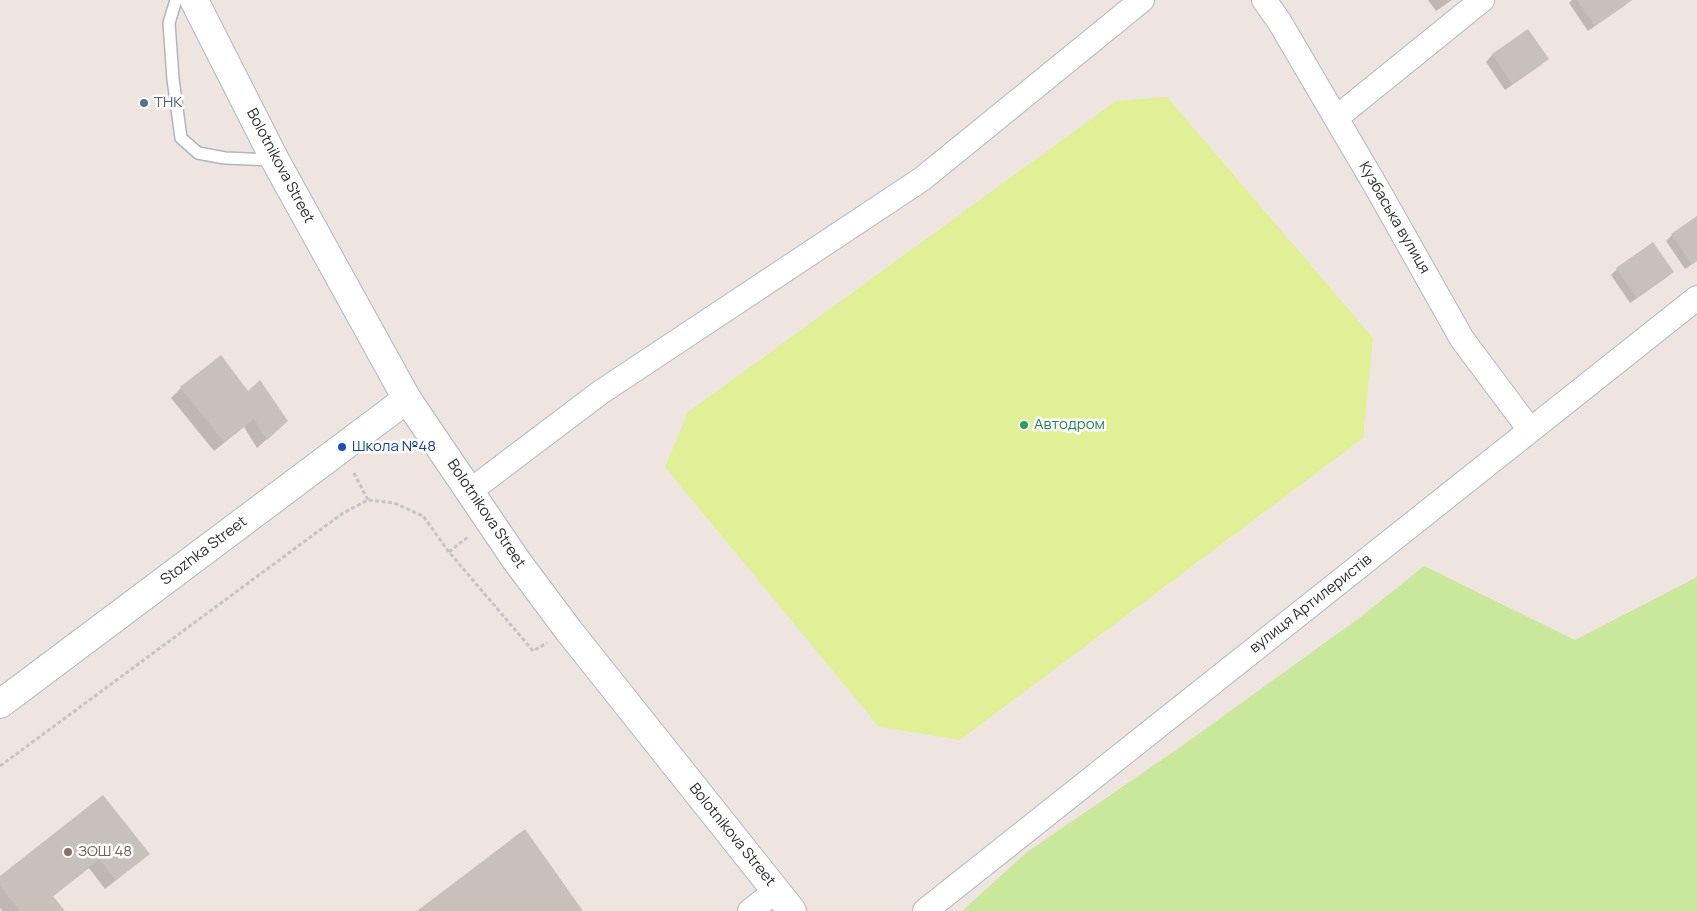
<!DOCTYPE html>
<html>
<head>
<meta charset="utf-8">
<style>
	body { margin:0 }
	canvas { display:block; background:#efe5e0 }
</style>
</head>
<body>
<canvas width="1697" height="911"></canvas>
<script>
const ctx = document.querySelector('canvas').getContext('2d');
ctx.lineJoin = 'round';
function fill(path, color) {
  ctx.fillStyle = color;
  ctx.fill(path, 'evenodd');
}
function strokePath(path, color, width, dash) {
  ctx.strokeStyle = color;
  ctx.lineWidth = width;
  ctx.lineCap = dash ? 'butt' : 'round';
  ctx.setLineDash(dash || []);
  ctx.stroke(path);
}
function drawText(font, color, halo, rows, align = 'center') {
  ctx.font = font + ' Manrope,sans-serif';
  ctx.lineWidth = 5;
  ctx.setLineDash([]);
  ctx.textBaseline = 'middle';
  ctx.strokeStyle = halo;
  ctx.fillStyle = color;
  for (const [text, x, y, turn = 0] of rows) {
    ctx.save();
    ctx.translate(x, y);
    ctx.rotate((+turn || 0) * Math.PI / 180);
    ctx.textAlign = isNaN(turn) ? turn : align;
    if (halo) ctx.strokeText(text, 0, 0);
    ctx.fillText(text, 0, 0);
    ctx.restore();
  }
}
const green = new Path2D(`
	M1424,566L1575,640L1697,577V911H962L1027,852L1179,748L1362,616Z`);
const pitch = new Path2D(`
	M1167,97L1373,338L1363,438L960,740L879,727L665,467L688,412L1116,101Z`);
const shadow = new Path2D(`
	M1428,0H1452L1436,11Z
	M1572,0H1630L1624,6L1588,31L1569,3Z
	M1528,30L1547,58L1541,65L1505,90L1486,62L1492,55Z
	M1697,218V261L1685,269L1666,241L1672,235Z
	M1617,269L1672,272L1666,278L1630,303L1611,275Z
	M221,357L277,430L257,448L244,427L214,451L171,398L181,388Z
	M103,796L148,854L138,863L105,889L89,868L52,897L63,911H2L0,908V877Z`);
const building = new Path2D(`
	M1577,0H1632L1595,26Z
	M1528,29L1549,59L1512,84L1492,54Z
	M1697,216V261L1692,264L1671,234Z
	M1653,242L1674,272L1637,298L1616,268Z
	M221,355L248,391L260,380L288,421L267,440L254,419L224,442L180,387Z
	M103,795L150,854L116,880L99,859L53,896L65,911H20L0,886V876Z
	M525,829L583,911H417Z`);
const path = new Path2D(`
	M354,473L368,500
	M449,552L469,536
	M0,766L343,513L368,500L394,503L423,516L449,552L533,651L547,643`);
const service = new Path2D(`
	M176,0L169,23L173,79L181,138L198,153L225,158L273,160`);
const minor = new Path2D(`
	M1264,0L1279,21L1377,188L1462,339L1530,430
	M1336,118L1482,0
	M470,491L601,392L922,179L1142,0
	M750,911L776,891
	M925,911L1697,298`);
const tertiary = new Path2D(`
	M0,704L407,399`);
const secondary = new Path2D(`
	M194,0L275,160L407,399L516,560L569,631L792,911`);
const markers = [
	[144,103,5,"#5c6f8a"],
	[1024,425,5,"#2e9e5b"],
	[342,447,5,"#1a4fb4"],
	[68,852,5,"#8d6e63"]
];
const serviceNames = [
	["ТНК",154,103]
];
const streetNames = [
	["Bolotnikova Street",280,166,62],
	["Кузбаська вулиця",1394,218,60],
	["Bolotnikova Street",486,514,56],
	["Stozhka Street",204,551,-37],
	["вулиця Артилеристів",1311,604,-38],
	["Bolotnikova Street",732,835,51]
];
const leisureNames = [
	["Автодром",1034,425]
];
const transitNames = [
	["Школа №48",352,447]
];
const educationNames = [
	["ЗОШ 48",78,852]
];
fill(green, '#c9e89b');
fill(pitch, '#e1ef96');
fill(shadow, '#0003');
fill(building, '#c8c0bb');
strokePath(service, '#b0b6be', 14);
strokePath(minor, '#b0b6be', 26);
strokePath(tertiary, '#b0b6be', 30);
strokePath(secondary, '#b0b6be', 30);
strokePath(path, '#c4c4c4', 3, [4, 2.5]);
strokePath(service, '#fff', 11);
strokePath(minor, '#fff', 24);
strokePath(tertiary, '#fff', 28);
strokePath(secondary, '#fff', 28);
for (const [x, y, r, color] of markers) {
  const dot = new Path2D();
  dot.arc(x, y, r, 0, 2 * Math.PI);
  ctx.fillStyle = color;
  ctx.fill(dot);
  strokePath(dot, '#fff', 2);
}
drawText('15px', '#4e5e75', '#fff', serviceNames, 'left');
drawText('15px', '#2e2e2e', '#fff', streetNames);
drawText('15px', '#27864d', '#fff', leisureNames, 'left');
drawText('15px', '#164399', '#fff', transitNames, 'left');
drawText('15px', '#785e54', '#fff', educationNames, 'left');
</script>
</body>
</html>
